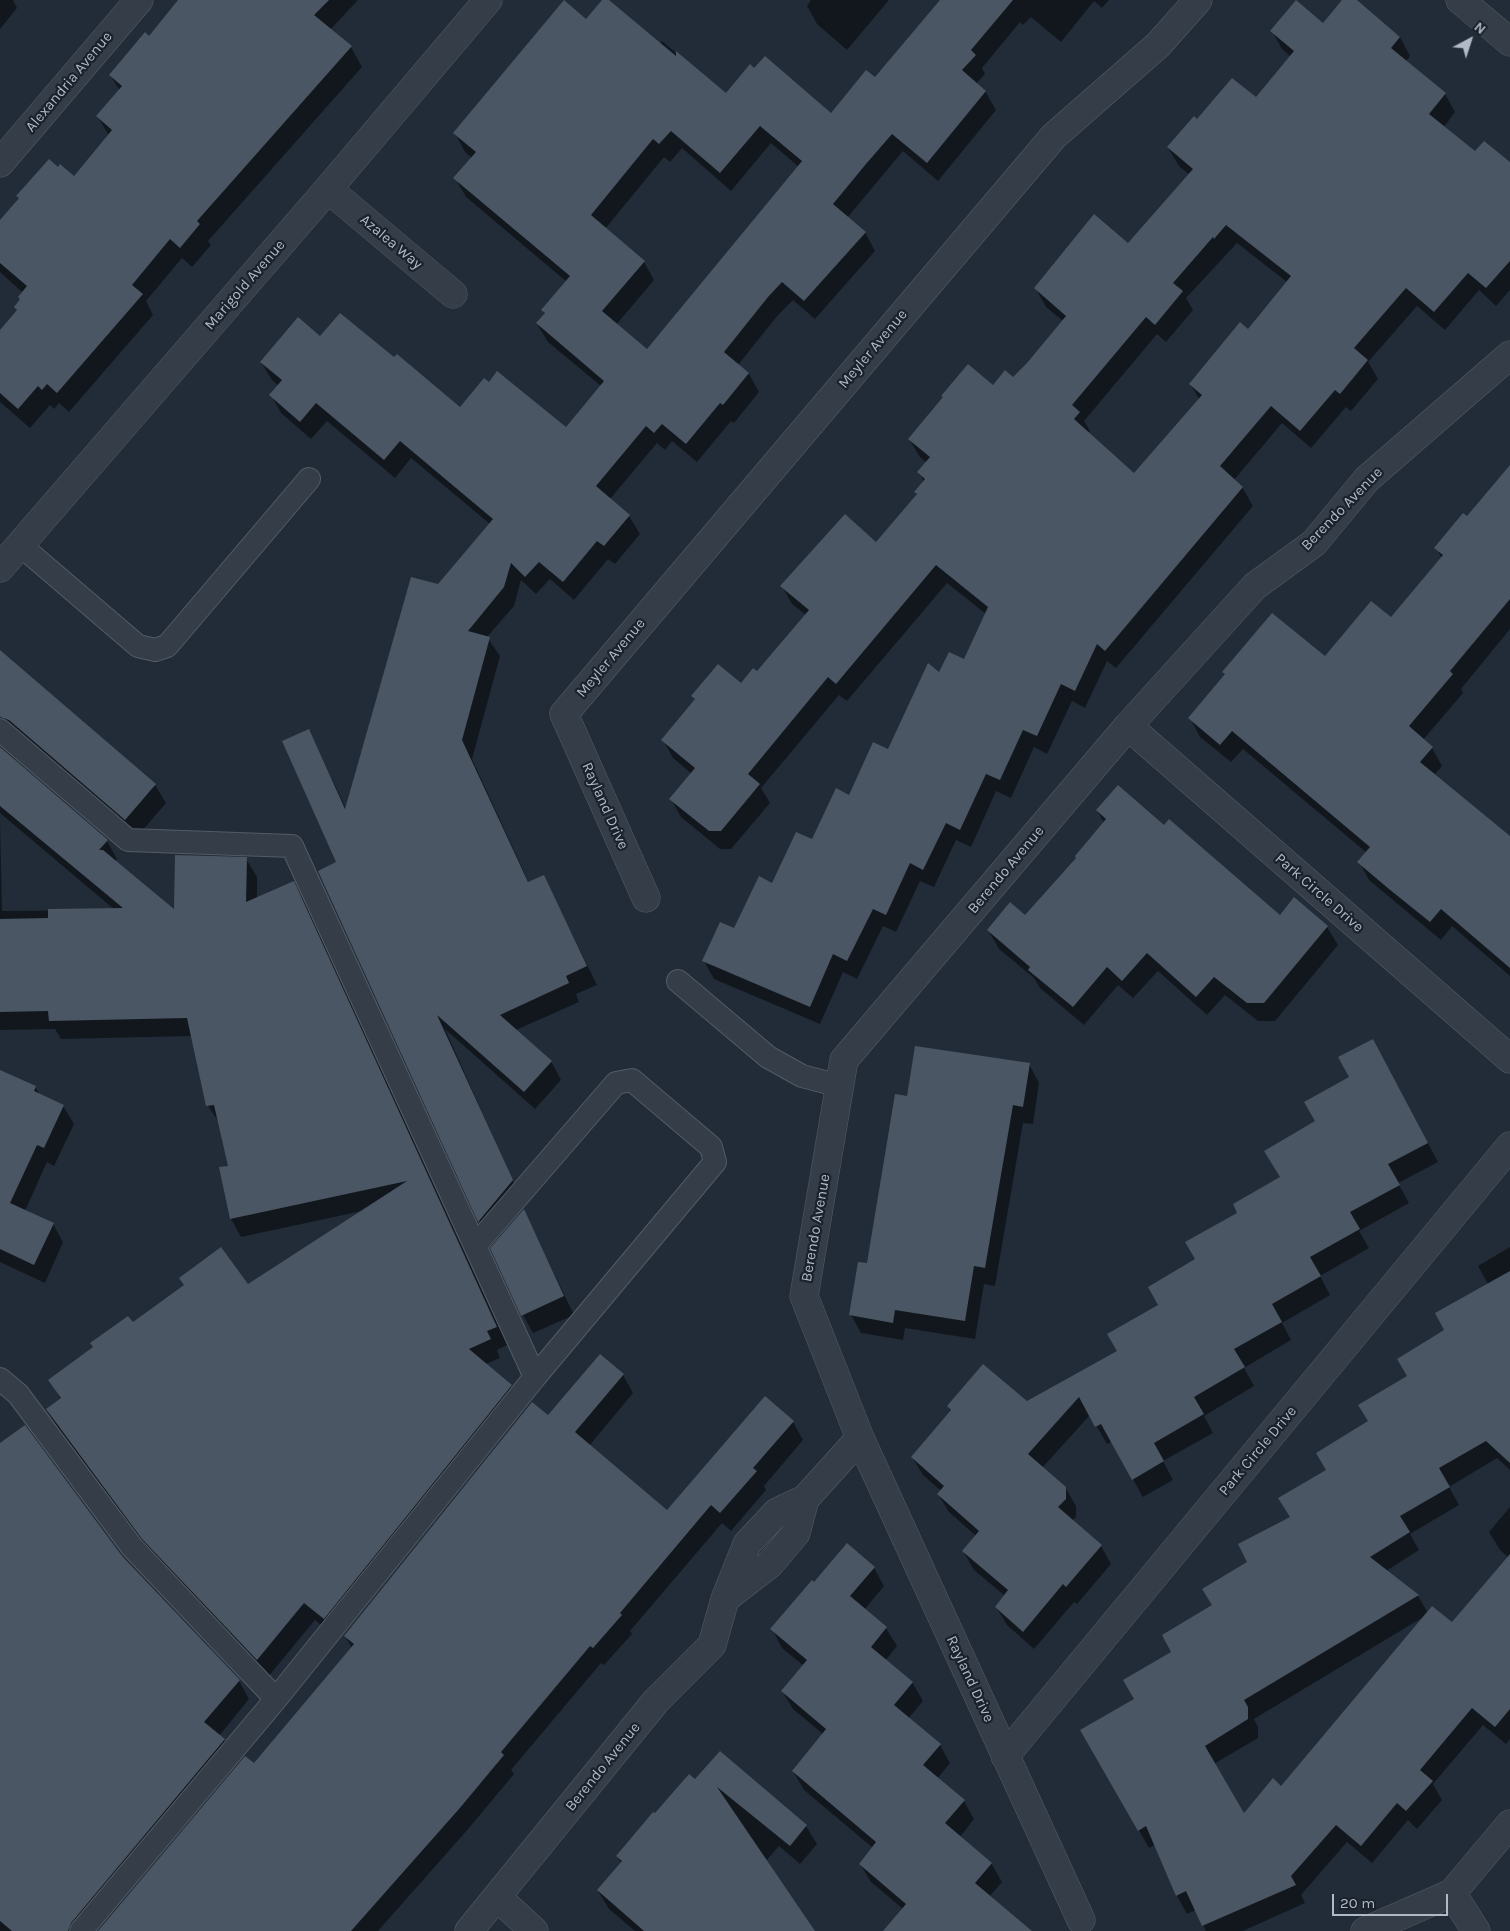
<!DOCTYPE html>
<html>
<head>
<meta charset="utf-8">
<style>
	body { margin:0 }
	#map { position:relative; width:1510px; height:1931px; overflow:hidden; background:#212c38; font-family:Karla,sans-serif }
	canvas { display:block }
	.north { position:absolute; left:1445px; top:15px; width:50px; height:50px; -webkit-text-stroke:4px #1a232d; paint-order:stroke; rotate:40deg; font-size:14px; font-weight:700; line-height:20px; text-align:center; color:#b0b9c5 }
	.north::after { content:''; display:block; margin:auto; width:18px; height:22px; background:#b0b9c5; clip-path:polygon(50% 0,100% 100%,50% 72%,0 100%) }
	.scale { position:absolute; left:1332px; top:1894px; width:116px; height:22px; box-sizing:border-box; border:2px solid #b0b9c5; border-top:0; padding-left:6px; font-size:15px; line-height:18px; white-space:nowrap; color:#b0b9c5; -webkit-text-stroke:4px #1a232d; paint-order:stroke }
</style>
</head>
<body>
<div id="map">
<canvas width="1510" height="1931"></canvas>
<div class="north">N</div>
<div class="scale">20 m</div>
</div>
<script>
const ctx = document.querySelector('canvas').getContext('2d');
ctx.lineJoin = 'round';
function fill(path, color) {
  ctx.fillStyle = color;
  ctx.fill(path, 'evenodd');
}
function strokePath(path, color, width, dash) {
  ctx.strokeStyle = color;
  ctx.lineWidth = width;
  ctx.lineCap = dash ? 'butt' : 'round';
  ctx.setLineDash(dash || []);
  ctx.stroke(path);
}
function drawText(font, color, halo, rows, align = 'center') {
  ctx.font = font + ' Karla,sans-serif';
  ctx.lineWidth = 4.5;
  ctx.setLineDash([]);
  ctx.textBaseline = 'middle';
  ctx.strokeStyle = halo;
  ctx.fillStyle = color;
  for (const [text, x, y, turn = 0] of rows) {
    ctx.save();
    ctx.translate(x, y);
    ctx.rotate((+turn || 0) * Math.PI / 180);
    ctx.textAlign = isNaN(turn) ? turn : align;
    if (halo) ctx.strokeText(text, 0, 0);
    ctx.fillText(text, 0, 0);
    ctx.restore();
  }
}
const shadow = new Path2D(`
	M0,0H13L17,8L0,29Z
	M220,0H358L330,30L351,47L362,67L208,241L211,245L192,267L182,258L146,301L153,315L69,412L59,403L54,409L50,405L30,428L0,402V332L18,311L15,307L21,300L23,293L0,272V221L49,161L74,178L109,136L98,117L120,91L110,75L149,37Z
	M604,0H607L659,44L662,41L726,95L831,115L875,79L941,0H1109L1102,8L1094,1L1061,42L1031,17L1023,25L1020,22L982,68L985,74L976,84L985,91L996,110L938,181L903,151L847,218L865,232L875,251L815,319L793,300L778,315L738,365L749,374L759,392L734,423L731,421L697,462L672,441L665,450L657,443L610,499L629,516L640,534L615,564L608,559L574,600L550,579L536,594L521,580L514,606L487,637L500,656L472,759L529,883L544,877L597,985L576,994L579,1002L516,1030L551,1061L561,1080L535,1109L445,1029L522,1202L490,1239L480,1221L319,871L338,863L309,730L346,809L439,585L490,524L411,458L395,478L327,421L311,439L281,413L271,395L279,386L272,380L261,362L320,338L394,359L460,409L566,428L601,386L548,342L537,324L545,314L543,310L567,282L466,197L455,178L472,158L465,152L455,133L587,21ZM771,143L799,167L647,351L616,325L654,280L644,262L605,229L664,157L670,162L682,148L731,191Z
	M811,0H889L847,50L817,24L807,6Z
	M1343,0H1355L1400,37L1410,56L1405,62L1445,94L1455,112L1444,127L1475,153L1510,164V290L1496,306L1479,290L1445,330L1417,306L1368,362L1378,379L1351,411L1346,407L1311,448L1282,423L1234,480L1242,487L1253,506L1116,668L1107,661L1085,708L1072,701L1047,754L1034,747L1011,798L996,791L971,847L956,840L934,887L920,881L896,932L883,926L857,979L843,972L820,1024L714,979L704,961L813,841L888,751L940,674L965,661L986,614L947,583L847,701L839,695L761,788L770,803L731,849H720L681,817L671,799L692,774L673,758L663,740L695,701L693,696L741,685L758,673L806,615L792,604L782,586L876,543L917,496L915,492L924,482L919,472L927,463L920,457L909,439L944,398L942,396L993,386L1013,379L1028,363L1063,321L1046,307L1036,289L1128,245L1190,175L1179,166L1168,148L1197,121L1256,99L1291,57L1282,49L1272,31L1323,24ZM1237,243L1287,282L1248,331L1190,384L1200,400L1135,475L1088,433L1090,431L1084,421L1157,334L1166,342L1193,310L1186,298Z
	M1510,484V629L1461,689L1463,693L1423,740L1432,748L1442,766L1434,775L1510,838V976L1452,926L1441,940L1369,880L1359,862L1367,853L1243,749L1231,762L1200,737L1190,718L1326,657L1391,619L1442,558L1436,548L1467,517Z
	M13,663L155,785L166,803L136,838L0,740V678Z
	M0,747L107,841L117,859L115,862L175,911L246,859L257,877V899L293,883L304,901L507,1345L497,1350L500,1358L486,1364L511,1386L522,1404L334,1636L315,1620L268,1677L154,1557L58,1428L47,1410L61,1400L50,1380L133,1324L248,1286L362,1211L241,1237L231,1219L220,1168L229,1167L220,1124L208,1106L192,1036L61,1039L55,1029L0,1030V817L2,911L115,910L0,813Z
	M1097,810L1165,826L1280,917L1327,927L1338,945L1275,1021H1258L1225,995L1207,1015L1158,971L1133,998L1118,985L1084,1025L1040,988L1034,978L999,949L988,930L1025,917L1077,858L1104,823Z
	M1383,1059L1438,1162L1398,1183L1409,1203L1359,1231L1369,1248L1320,1276L1330,1295L1282,1323L1291,1340L1244,1368L1254,1386L1204,1416L1213,1433L1163,1461L1173,1480L1143,1497L1112,1442L1107,1444L1090,1415L1042,1468L1065,1487L1076,1506V1517L1072,1521L1101,1546L1111,1564L1077,1604L1074,1602L1034,1649L1007,1625L996,1607L1005,1596L974,1570L963,1551L976,1536L949,1512L938,1494L941,1491L923,1475L912,1457L951,1412L948,1406L1027,1403L1119,1352L1239,1213L1281,1178L1316,1122Z
	M1029,1064L1039,1083L1033,1124L1023,1123L995,1286L984,1284L975,1339L905,1328L903,1340L861,1333L851,1315L868,1264L908,1097Z
	M0,1071L35,1087L40,1095L63,1106L74,1124L54,1166L47,1162L25,1211L53,1224L63,1242L45,1283L0,1262Z
	M524,1211L574,1315L533,1333L523,1315Z
	M1510,1247V1470L1497,1458L1449,1487L1459,1505L1410,1534L1419,1550L1386,1571L1418,1596L1428,1613L1453,1624L1509,1558L1500,1550L1489,1532L1510,1507V1739L1506,1744L1483,1725L1433,1784L1442,1800L1417,1829L1408,1820L1372,1863L1347,1842L1301,1895L1305,1903L1243,1931H1206L1196,1910L1187,1914L1177,1896L1155,1845L1149,1848L1082,1730L1136,1700L1248,1563L1291,1518L1369,1421L1488,1284L1478,1266ZM1425,1616L1281,1787L1243,1815L1214,1764L1258,1738V1727L1254,1719Z
	M623,1375L633,1393L589,1446L667,1512L793,1422L803,1440L764,1486L766,1490L731,1531L722,1523L630,1631L632,1634L604,1665L601,1663L511,1770L514,1774L469,1828L378,1931H100L254,1765L352,1648L345,1636L548,1417Z
	M0,1444L121,1557L239,1681L249,1699L219,1736L224,1740L234,1759L90,1931H0Z
	M874,1568L884,1586L864,1610L886,1628L897,1646L885,1661L912,1682L923,1701L908,1719L940,1745L950,1763L937,1779L964,1801L974,1819L960,1837L991,1863L1002,1882L989,1897L1025,1931H892L903,1909L871,1882L860,1864L873,1848L804,1790L793,1771L823,1734L793,1709L782,1691L804,1666L782,1648L772,1629L814,1584Z
	M720,1752L806,1826L817,1844L800,1864L779,1846L766,1861L813,1931H635L609,1909L598,1891L622,1864L617,1856L655,1815L695,1781Z`);
const building = new Path2D(`
	M178,0H329L314,15L352,46L197,221L200,224L180,248L170,239L132,285L143,294L57,393L47,384L42,390L38,386L18,409L0,393V330L17,310L14,307L20,299L18,297L27,286L0,263V220L19,198L16,196L49,159L58,167L60,164L74,176L112,130L96,116L122,86L109,75L145,32L149,36Z
	M564,0L586,19L602,0H609L676,56V51L726,93L750,64L754,68L765,56L831,113L866,70L875,77L940,0H1013L971,50L976,55L962,70L986,91L927,163L892,134L866,164L833,204L866,232L804,301L782,282L768,297L724,352L749,373L723,405L720,403L686,444L662,424L654,433L646,426L596,486L630,515L604,546L597,541L563,582L539,562L525,577L511,563L504,587L468,631L490,637L462,740L528,882L544,875L587,966L566,976L569,983L500,1015L552,1061L524,1092L437,1015L513,1180L478,1222L318,871L336,862L282,741L309,729L345,809L411,577L438,584L493,519L400,441L384,460L316,403L300,422L269,395L282,380L260,362L298,317L320,336L340,313L394,357L397,354L460,407L484,378L489,382L497,371L566,427L604,381L536,323L545,313L541,310L570,276L453,178L476,152L453,133ZM760,126L802,161L647,349L602,311L645,261L591,215L653,139L659,144L671,131L720,173Z
	M1296,0L1323,23L1342,0H1357L1400,37L1391,48L1446,93L1429,114L1475,151L1484,141L1510,162V261L1486,288L1468,273L1434,312L1406,288L1354,348L1368,360L1340,394L1335,390L1300,431L1271,406L1220,466L1243,487L1105,651L1097,644L1075,691L1061,684L1037,736L1023,730L1000,780L986,774L960,830L946,823L923,870L910,863L886,915L873,909L847,961L833,954L810,1007L702,961L720,922L734,928L759,876L772,883L796,832L812,839L836,788L849,795L873,742L888,749L928,663L939,672L949,652L964,659L988,607L936,565L836,684L828,677L748,774L760,784L721,831H709L669,799L695,768L661,740L695,699L691,696L718,664L741,683L753,668L757,671L809,610L780,586L845,514L876,542L917,494L914,492L925,479L917,472L930,457L908,439L943,397L941,396L968,364L993,385L1005,370L1013,377L1027,363L1066,316L1034,288L1094,214L1128,243L1193,169L1167,147L1194,116L1197,119L1232,78L1256,97L1294,51L1270,31ZM1226,225L1291,276L1248,329L1240,322L1189,384L1202,395L1134,473L1074,419L1080,412L1072,405L1146,317L1155,325L1183,291L1173,283L1213,237L1214,239Z
	M1510,465V599L1450,671L1453,674L1409,726L1433,747L1420,762L1510,836V968L1441,909L1430,922L1389,889L1357,862L1370,847L1232,731L1220,745L1188,718L1225,674L1222,672L1272,613L1325,656L1371,601L1391,617L1443,555L1434,548L1463,513L1467,516Z
	M0,650L156,784L125,820L9,720L0,717Z
	M0,747L108,840L99,850H103L174,909L175,855L247,857L246,902L294,881L497,1327L487,1331L491,1339L469,1349L512,1385L324,1619L304,1603L257,1660L142,1539L46,1409L61,1398L48,1380L93,1347L90,1343L128,1316L133,1322L184,1285L179,1278L221,1247L248,1284L407,1181L230,1219L219,1167L228,1166L214,1105L206,1106L187,1018L49,1021L48,1011L0,1012V919L48,918V909L123,908L0,806Z
	M1118,785L1164,825L1169,819L1280,915L1294,897L1328,926L1264,1003H1247L1214,977L1196,997L1147,953L1122,981L1107,967L1073,1007L1028,970L1030,967L987,930L1010,902L1025,915L1076,858L1075,856L1106,819L1096,810Z
	M1373,1039L1428,1143L1388,1164L1400,1185L1350,1212L1360,1229L1310,1257L1321,1276L1272,1304L1282,1322L1234,1349L1245,1367L1194,1397L1204,1414L1154,1443L1164,1461L1132,1480L1101,1424L1095,1427L1079,1397L1028,1454L1066,1487V1499L1058,1507L1102,1545L1066,1587L1063,1584L1023,1632L995,1607L1008,1590L962,1551L979,1531L937,1494L944,1486L911,1457L951,1410L947,1406L983,1364L1027,1401L1117,1351L1107,1334L1158,1305L1148,1287L1195,1259L1185,1242L1237,1213L1233,1204L1280,1177L1264,1151L1315,1121L1304,1102L1349,1077L1338,1057Z
	M915,1046L1030,1063L1023,1107L1013,1105L985,1268L974,1266L965,1321L895,1310L893,1323L849,1315L858,1262L867,1263L895,1094L907,1096Z
	M0,1070L36,1086L34,1091L64,1105L44,1148L37,1145L10,1203L54,1223L34,1265L0,1249Z
	M524,1209L564,1296L521,1316L490,1248Z
	M1510,1271V1463L1486,1441L1439,1468L1450,1487L1400,1516L1410,1532L1370,1557L1419,1595L1244,1700L1248,1707V1719L1205,1746L1244,1813L1273,1778L1281,1786L1432,1606L1452,1622L1510,1554V1709L1495,1727L1472,1708L1420,1770L1433,1781L1406,1811L1397,1803L1361,1846L1336,1825L1291,1876L1296,1885L1202,1926L1186,1891L1176,1896L1146,1826L1138,1831L1080,1730L1134,1699L1123,1680L1171,1652L1162,1635L1212,1605L1202,1589L1247,1562L1238,1544L1290,1517L1278,1498L1326,1470L1316,1453L1368,1421L1358,1405L1407,1376L1397,1359L1444,1330L1435,1313Z
	M600,1354L624,1374L575,1432L667,1510L765,1396L794,1421L753,1468L757,1471L720,1513L711,1505L620,1613L622,1615L593,1648L590,1646L501,1752L504,1755L459,1809L351,1931H98L245,1756L254,1763L354,1644L344,1636L532,1402L548,1415Z
	M25,1425L122,1556L240,1680L204,1722L225,1739L71,1923L68,1931H12L0,1921V1443Z
	M847,1543L875,1567L850,1596L887,1627L871,1647L913,1682L894,1705L941,1744L923,1765L965,1800L945,1823L992,1863L975,1883L1032,1931H883L906,1904L859,1864L876,1842L792,1771L826,1729L781,1691L807,1660L770,1629L812,1580L814,1582Z
	M720,1751L807,1825L790,1846L717,1787L815,1931H644L597,1890L622,1861L616,1856L653,1812L655,1813L689,1774L695,1779Z`);
const service = new Path2D(`
	M20,545L138,646L155,650L167,646L309,479
	M0,730L128,840L292,846L535,1377L276,1699L81,1931
	M678,981L768,1057L802,1076L840,1086
	M475,1246L616,1083L632,1080L711,1147L715,1162L535,1377
	M0,1379L18,1394L132,1547L276,1699`);
const minor = new Path2D(`
	M1460,0L1510,42
	M0,163L139,0
	M328,189L453,294
	M0,568L328,189L488,0
	M1128,726L1510,1059
	M646,898L564,714L1054,136L1158,45L1198,0
	M860,1438L1081,1920
	M726,1598L770,1564L796,1533L805,1499
	M1005,1756L1510,1146
	M1452,1893L1476,1931
	M497,1897L534,1931
	M469,1931L656,1701L712,1645L725,1599L747,1544L777,1512L805,1499L860,1438L804,1296L844,1060L1128,726L1255,586L1314,543L1367,479L1510,355
	M1365,1931L1452,1893L1510,1824`);
const streetNames = [
	["Alexandria Avenue",69,82,-50],
	["Azalea Way",391,242,40],
	["Marigold Avenue",245,285,-49],
	["Meyler Avenue",873,349,-50],
	["Berendo Avenue",1342,509,-46],
	["Meyler Avenue",611,658,-50],
	["Rayland Drive",605,806,66],
	["Berendo Avenue",1006,870,-50],
	["Park Circle Drive",1319,893,41],
	["Berendo Avenue",816,1228,-80],
	["Park Circle Drive",1258,1451,-50],
	["Rayland Drive",970,1679,65],
	["Berendo Avenue",603,1767,-51]
];
fill(shadow, '#0007');
fill(building, '#4a5664');
strokePath(service, '#535c66', 24);
strokePath(minor, '#535c66', 29);
strokePath(service, '#353e48', 22);
strokePath(minor, '#353e48', 28);
drawText('15px', '#b0b9c5', '#1a232d', streetNames);
</script>
</body>
</html>
